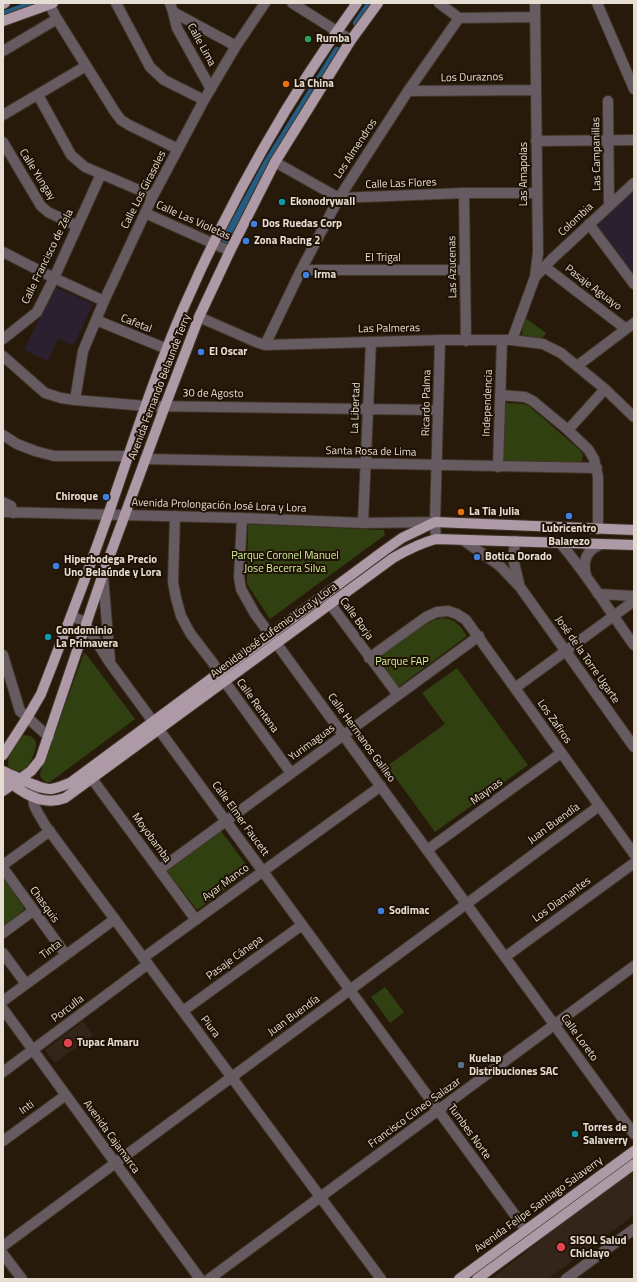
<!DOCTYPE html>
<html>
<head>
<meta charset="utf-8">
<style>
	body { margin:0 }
	#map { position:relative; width:637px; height:1282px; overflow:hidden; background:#271a0b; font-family:"Titillium Web",sans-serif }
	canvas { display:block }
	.frame { position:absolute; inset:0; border:4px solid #e6ddd3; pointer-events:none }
</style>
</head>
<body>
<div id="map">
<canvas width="637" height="1282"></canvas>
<div class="frame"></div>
</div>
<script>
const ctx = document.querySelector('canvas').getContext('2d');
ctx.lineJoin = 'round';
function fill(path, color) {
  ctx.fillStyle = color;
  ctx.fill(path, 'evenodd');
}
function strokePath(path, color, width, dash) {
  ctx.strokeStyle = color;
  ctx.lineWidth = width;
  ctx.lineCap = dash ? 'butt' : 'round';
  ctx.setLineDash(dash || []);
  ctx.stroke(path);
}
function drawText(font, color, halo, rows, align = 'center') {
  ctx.font = font + ' "Titillium Web",sans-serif';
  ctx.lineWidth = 4;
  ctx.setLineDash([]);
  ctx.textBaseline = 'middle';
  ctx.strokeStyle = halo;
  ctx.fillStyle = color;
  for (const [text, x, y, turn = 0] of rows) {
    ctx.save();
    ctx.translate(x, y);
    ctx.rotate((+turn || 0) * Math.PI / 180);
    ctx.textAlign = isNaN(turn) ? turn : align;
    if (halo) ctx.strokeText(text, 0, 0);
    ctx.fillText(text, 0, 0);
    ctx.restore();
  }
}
const education = new Path2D(`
	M634,190V274L597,226L598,223Z
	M55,287L93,304L75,343L69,344L58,339L48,361L24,350Z`);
const medical = new Path2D(`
	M83,1021L93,1035L55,1063L45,1050Z
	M631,1170H634V1215L548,1279H491Z`);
const green = new Path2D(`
	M524,317L546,333L542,339L522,336Z
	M507,403L524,404L529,406L581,451L583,455L582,461L579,463L505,462L501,457L504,404Z
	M248,524L384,530L385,535L270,619L247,584Z
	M442,618C454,618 462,627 467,636L397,688L376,659L425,623Z
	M84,653L86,654L135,719L50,782L47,783L41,778L40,773Z
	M457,668L528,765L435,832L387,766L445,724L422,693Z
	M23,735C30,735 37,738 36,746C34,755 28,773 16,772L9,768C5,759 15,741 23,735Z
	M221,831L251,871L197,910L167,871Z
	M3,877L25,909L3,927Z
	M385,987L404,1012L390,1023L371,997Z`);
const canal = new Path2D(`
	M3,15L36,3
	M357,23L371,3
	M226,239L269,160L337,51`);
const minor = new Path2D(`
	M116,3L150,67L164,80L204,100
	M170,3L173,12L236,46
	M292,3L351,40
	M439,3L459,18L535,17
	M597,3L634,89
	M49,4L57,19L115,112L121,120L129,125L178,149
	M173,12L177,28L211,89
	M3,51L57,19
	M408,91L536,90
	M38,95L71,155L85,167L153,196
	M608,101L609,206
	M3,115L86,66
	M536,141L634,140
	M3,142L41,206L48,212L77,226
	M275,162L339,198L464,193H536
	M464,193L466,341
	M145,213L230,251
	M589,224L634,284
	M3,252L54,278L104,301
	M545,267L626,329
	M301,270H465
	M535,277L552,259L634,183
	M199,317L256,342L265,345L440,340H512L543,344L561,353L605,389L634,417
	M96,320L167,349
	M3,339L37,312L54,278L101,174
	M512,340L535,277L538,253L535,3
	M265,345L301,270L339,198L408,91L459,18
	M3,356L45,393L61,398L75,400L146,406L438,410
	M577,366L634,323
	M500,395L525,397L533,401L568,430L588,449L594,459L598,477V529
	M75,400L83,351L104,301L153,196L204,100L236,46L265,3
	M568,430L605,389
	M3,435L17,444L35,451L54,456H128
	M145,459L597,468
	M498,467L502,340
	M3,502L11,506L13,513
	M3,512L242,518L363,523L435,522
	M175,516L173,582L176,598L181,616L190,633L213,663L225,682L291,773
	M242,518L239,577L241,589L255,614L634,1134
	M363,523L371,342
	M436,539L435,522L440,340
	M463,540L500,566L520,587L634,747
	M515,541L513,559L519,583
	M560,543C588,575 609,611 634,645
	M586,575C582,560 587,549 602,544
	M103,576L110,661
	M598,594L634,596
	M325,597L398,695
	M71,616L83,621L86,625L110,663L526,1230
	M3,655L20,711L49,737
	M369,658L426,617L437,612L448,611L457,614L466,620L634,854
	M515,688L634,601
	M87,772L196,920
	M36,785C30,806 35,807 45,825L381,1279
	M427,850L561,753
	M3,865L50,831
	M3,868L66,955
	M159,870L479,636
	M3,933L33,911
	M3,953L26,984
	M505,957L634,863
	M143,958L381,786
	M3,1001L115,919
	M3,1009L200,1279
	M183,1011L302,925
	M3,1072L148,964
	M3,1141L66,1095
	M3,1246L599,806
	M3,1254L22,1279
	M209,1279L634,966
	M566,1279L634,1229`);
const major = new Path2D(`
	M3,4L5,3
	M3,21L53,3
	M3,755L27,718L41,694C64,635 87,575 108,515C132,446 154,376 183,309C230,201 288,98 357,3
	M3,771C15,776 40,790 51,789C58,788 64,785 70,783L385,550L402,538L435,522L634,530
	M3,777C21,792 41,807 65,798L393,558C407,550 420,543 436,539L634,545
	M3,791L31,771L40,760L103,574L165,406L199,317L230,251L275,162L351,40L378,3
	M459,1279L634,1151
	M477,1279L634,1164`);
const markers = [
	[308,39,4,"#2e9e5b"],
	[286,84,4,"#e8710a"],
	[282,202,4,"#0f9aa8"],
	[254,224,4,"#3f7fe0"],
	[246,241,4,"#3f7fe0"],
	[306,275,4,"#3f7fe0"],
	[201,352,4,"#3f7fe0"],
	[106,497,4,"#3f7fe0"],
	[461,512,4,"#e8710a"],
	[569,516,4,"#3f7fe0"],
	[477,557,4,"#3f7fe0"],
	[56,566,4,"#3f7fe0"],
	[48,637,4,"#0f9aa8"],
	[381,911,4,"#3f7fe0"],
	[68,1043,5,"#e0444e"],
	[461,1065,4,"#5c6f8a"],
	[575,1134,4,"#0f9aa8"],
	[561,1247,5,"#e0444e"]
];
const poiNames = [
	["Rumba",316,39],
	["La China",294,84],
	["Ekonodrywall",290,202],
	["Dos Ruedas Corp",262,224],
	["Zona Racing 2",254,241],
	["Irma",314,275],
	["El Oscar",209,352],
	["Chiroque",98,497,"right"],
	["La Tia Julia",469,512],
	["Lubricentro",569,529,"center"],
	["Balarezo",569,542,"center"],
	["Botica Dorado",485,557],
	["Hiperbodega Precio",64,560],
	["Uno Belaúnde y Lora",64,573],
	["Condominio",56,631],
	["La Primavera",56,644],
	["Sodimac",389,911],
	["Tupac Amaru",77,1043],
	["Kuelap",469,1059],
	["Distribuciones SAC",469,1072],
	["Torres de",583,1128],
	["Salaverry",583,1141],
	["SISOL Salud",570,1241],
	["Chiclayo",570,1254]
];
const streetNames = [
	["Calle Lima",201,45,61],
	["Los Duraznos",472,78,-1],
	["Los Almendros",356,149,-57],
	["Las Campanillas",597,154,-91],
	["Las Amapolas",524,174,-90],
	["Calle Yungay",37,175,58],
	["Calle Las Flores",401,184,-2],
	["Calle Los Girasoles",144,190,-63],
	["Colombia",576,220,-43],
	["Calle Las Violetas",193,221,24],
	["Calle Francisco de Zela",48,257,-64],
	["El Trigal",383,258],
	["Las Azucenas",453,267,-91],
	["Pasaje Aguayo",593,288,37],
	["Cafetal",136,324,22],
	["Las Palmeras",389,329,-1],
	["Avenida Fernando Belaunde Terry",160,387,-69],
	["30 de Agosto",213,394,1],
	["Ricardo Palma",427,403,-89],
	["Independencia",488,403,-88],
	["La Libertad",356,408,-88],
	["Santa Rosa de Lima",371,452,1],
	["Avenida Prolongación José Lora y Lora",219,506,2],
	["Calle Borja",356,619,54],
	["Avenida José Eufemio Lora y Lora",274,631,-36],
	["José de la Torre Ugarte",587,660,55],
	["Calle Rentena",257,706,54],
	["Los Zafiros",554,722,55],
	["Calle Hermanos Galileo",361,738,54],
	["Yurimaguas",312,743,-36],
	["Maynas",487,792,-36],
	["Calle Elmer Faucett",240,819,54],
	["Juan Buendía",554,824,-36],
	["Moyobamba",151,838,54],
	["Ayar Manco",226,883,-36],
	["Los Diamantes",562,900,-36],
	["Chasquis",44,905,54],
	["Tinta",51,950,-37],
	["Pasaje Cánepa",235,958,-36],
	["Porculla",68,1009,-37],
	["Juan Buendía",294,1016,-36],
	["Piura",210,1027,53],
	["Calle Loreto",579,1038,54],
	["Inti",27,1108,-36],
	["Francisco Cúneo Salazar",415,1113,-36],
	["Tumbes Norte",469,1132,54],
	["Avenida Cajamarca",111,1137,54],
	["Avenida Felipe Santiago Salaverry",539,1205,-36]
];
const parkNames = [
	["Parque Coronel Manuel",285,556],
	["Jose Becerra Silva",285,569],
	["Parque FAP",402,662]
];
fill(education, '#2a202f');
fill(medical, '#332519');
fill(green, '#304011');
strokePath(canal, '#245c82', 8);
strokePath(minor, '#423527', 12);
strokePath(major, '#423527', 12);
strokePath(minor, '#655b61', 10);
strokePath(major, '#ad9aa6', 10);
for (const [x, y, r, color] of markers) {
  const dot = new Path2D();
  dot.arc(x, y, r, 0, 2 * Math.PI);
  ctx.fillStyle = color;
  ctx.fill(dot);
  strokePath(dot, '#1e1104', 1.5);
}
drawText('bold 11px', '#e6ddd3', '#1e1104', poiNames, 'left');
drawText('11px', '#e6ddd3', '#1e1104', streetNames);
drawText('11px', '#d1f29c', '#1e1104', parkNames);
</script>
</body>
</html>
